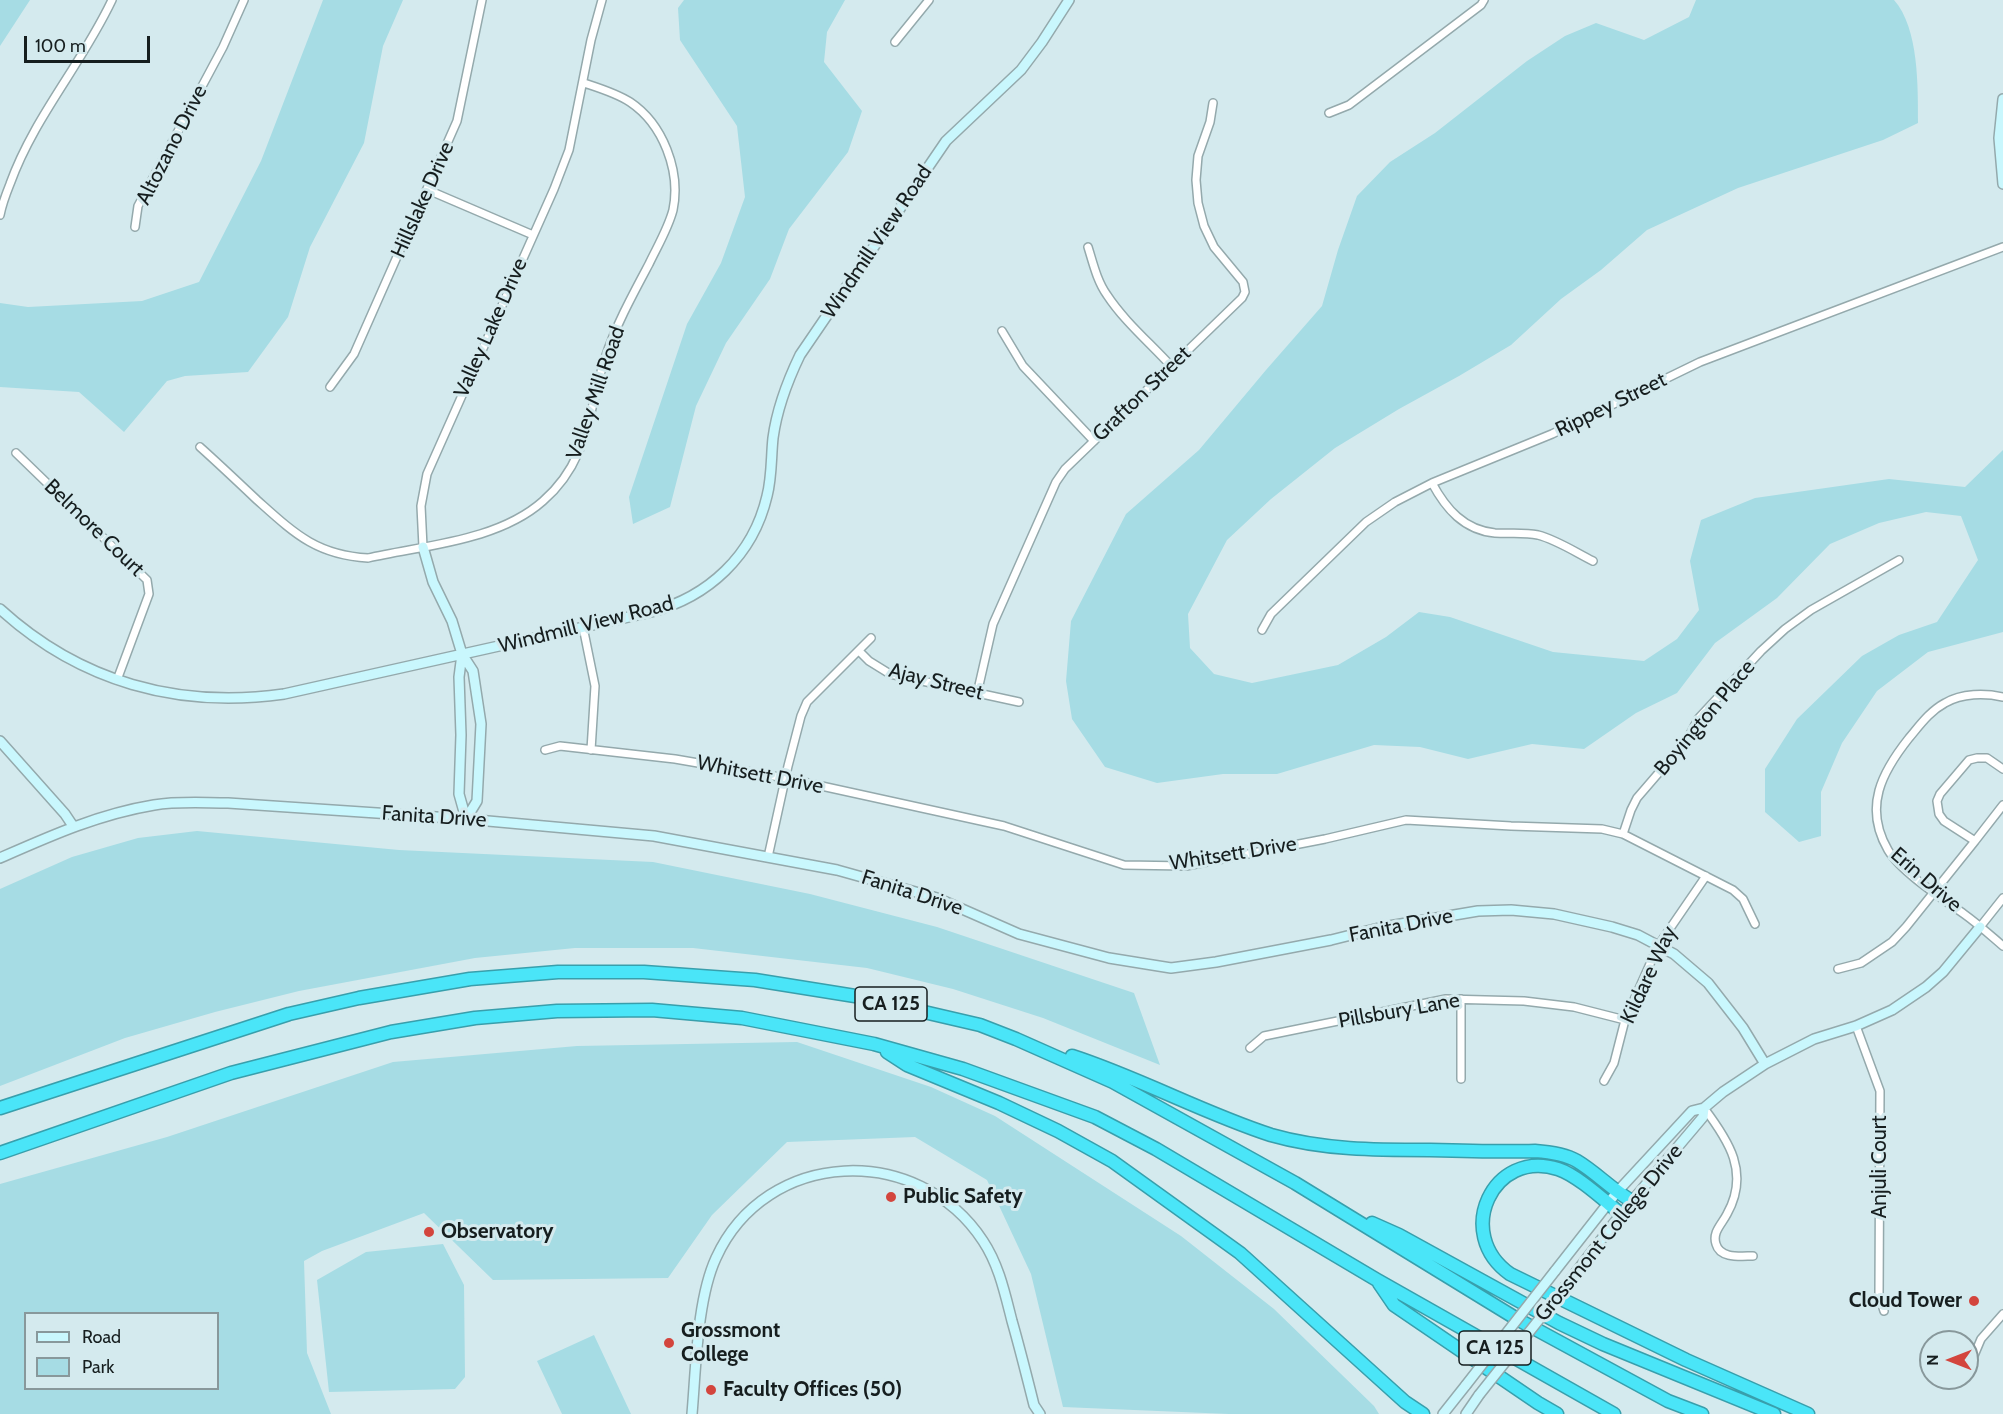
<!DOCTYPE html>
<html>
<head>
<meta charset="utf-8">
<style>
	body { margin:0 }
	#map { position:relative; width:2003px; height:1414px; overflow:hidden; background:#d4eaee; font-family:Cabin,sans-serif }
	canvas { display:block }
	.legend { position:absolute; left:24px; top:1312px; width:195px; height:78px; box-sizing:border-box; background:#d4eaee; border:2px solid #88989b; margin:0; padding:8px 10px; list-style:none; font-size:18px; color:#161e1f }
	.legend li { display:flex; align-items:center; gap:12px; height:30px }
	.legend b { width:30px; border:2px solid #88989b }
	.north { position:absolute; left:1919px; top:1330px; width:60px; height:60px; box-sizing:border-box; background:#d4eaee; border:2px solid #88989b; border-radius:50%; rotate:270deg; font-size:16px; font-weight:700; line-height:24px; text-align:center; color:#161e1f }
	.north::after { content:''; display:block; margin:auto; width:21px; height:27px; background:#d3453d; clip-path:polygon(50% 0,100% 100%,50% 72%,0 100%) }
	.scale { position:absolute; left:24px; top:36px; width:126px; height:27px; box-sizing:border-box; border:3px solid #161e1f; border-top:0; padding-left:8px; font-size:18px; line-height:21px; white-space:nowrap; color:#161e1f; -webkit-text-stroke:4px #d4eaee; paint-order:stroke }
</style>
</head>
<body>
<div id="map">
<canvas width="2003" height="1414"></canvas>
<ul class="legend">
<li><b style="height:8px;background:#c9f7fd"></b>Road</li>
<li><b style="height:16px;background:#a6dce4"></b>Park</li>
</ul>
<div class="north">N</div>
<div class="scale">100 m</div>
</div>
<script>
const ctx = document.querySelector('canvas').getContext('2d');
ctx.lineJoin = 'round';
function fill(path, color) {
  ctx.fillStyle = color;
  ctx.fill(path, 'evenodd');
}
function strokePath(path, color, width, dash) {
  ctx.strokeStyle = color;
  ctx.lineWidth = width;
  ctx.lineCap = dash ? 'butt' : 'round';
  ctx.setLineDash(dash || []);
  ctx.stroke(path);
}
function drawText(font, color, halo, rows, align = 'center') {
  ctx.font = font + ' Cabin,sans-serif';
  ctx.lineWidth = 6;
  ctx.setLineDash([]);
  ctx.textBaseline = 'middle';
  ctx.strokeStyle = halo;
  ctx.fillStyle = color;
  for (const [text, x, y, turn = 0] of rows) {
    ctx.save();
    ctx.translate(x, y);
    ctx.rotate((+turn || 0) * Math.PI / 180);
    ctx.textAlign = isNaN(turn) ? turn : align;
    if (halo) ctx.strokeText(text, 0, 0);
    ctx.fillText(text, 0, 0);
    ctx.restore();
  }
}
const green = new Path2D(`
	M0,0H30L0,46Z
	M323,0H403L383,46L364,143L310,247L288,317L248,372L185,376L167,381L124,432L79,392L0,387V303L28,307L142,301L199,282L261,161Z
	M684,0H845L827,32L824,62L862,111L848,152L789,229L770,279L726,343L696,406L670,507L633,524L629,497L687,324L721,263L745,197L737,126L680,40L678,8Z
	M1696,0H1894C1919,28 1918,87 1918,123L1883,140L1738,188L1647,230L1601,270L1561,299L1511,345L1459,376L1399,409L1335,448L1271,499L1227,540L1188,614L1190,648L1214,674L1252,683L1338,665L1386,637L1419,612L1450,617L1553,652L1644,661L1677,639L1699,610L1690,561L1701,520L1755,498L1889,479L1965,487L2003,450V632L1928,652L1877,691L1842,743L1821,792V836L1799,842L1765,812V769L1797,719L1862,656L1899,635L1937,622L1978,560L1961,516L1926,512L1879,523L1830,544L1777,598L1715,643L1677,693L1636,713L1584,749L1532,744L1468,759L1420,747L1374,745L1277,774H1223L1157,783L1105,767L1072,719L1066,681L1071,621L1126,514L1199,450L1266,370L1322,306L1338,250L1357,196L1390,162L1435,133L1527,61L1565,36L1596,23L1644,40L1689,17Z
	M197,831L399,850L653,862L810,894L937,927L1134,993L1160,1065L1043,1018L953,989L867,968L693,948H575L475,958L299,991L215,1012L125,1038L0,1086V889L72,857L138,838Z
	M797,1042L931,1087L995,1116L1181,1236L1274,1309L1374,1406L1379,1414H1229L1063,1407L1031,1274L987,1180L915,1137L787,1142L712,1215L668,1278L493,1280L424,1213L322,1251L304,1261L307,1353L331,1414H0V1184L167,1137L393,1062L577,1046ZM26,1314H218V1388H26Z
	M443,1244L464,1285L465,1377L455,1389L329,1392L317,1280L366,1252Z
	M594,1335L631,1414H562L537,1361Z`);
const street = new Path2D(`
	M895,42L929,0
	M1329,113L1349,105L1481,5L1484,0
	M428,190L533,235
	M0,215C2,205 6,194 10,184C34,117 82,64 112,0
	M135,227L138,206L223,47L244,0
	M1088,247C1093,263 1097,281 1107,295C1124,321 1150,343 1171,366
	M1002,331L1023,366L1094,441
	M330,387L354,354L457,121L482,0
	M200,447C219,464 238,482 257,500C294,533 316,555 368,558C425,545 498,541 543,501C589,461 588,412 605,358C616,325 633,294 649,264C657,247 668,229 673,210C681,171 663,124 630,102C616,93 599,88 584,83
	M16,453L147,580L149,594L117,680
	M1432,483C1446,509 1464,530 1495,533C1510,534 1523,532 1538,535C1557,540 1575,552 1593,561
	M423,547L421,506L427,474L554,189L569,150L591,40L602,0
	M583,627L595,686L591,750
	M1262,630L1271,614L1366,522L1395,502L1432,483L1552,434L1700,362L2003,247
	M859,651L869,661L890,674L1019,702
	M977,694L993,624L1056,482L1065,469L1242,298L1245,292L1243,282L1214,247L1204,226L1198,203L1196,180L1198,156L1210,122L1213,103
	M2003,697C1985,693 1962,693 1945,703C1930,711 1920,725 1909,738C1882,772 1863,807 1888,850C1901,872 1943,899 1964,914C1978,924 1990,935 2003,946
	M545,750L560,746L675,759L785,778L1004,826L1124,865L1186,866L1325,839L1406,820L1511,826L1602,829L1623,834L1733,890L1743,899L1755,924
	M2003,769L1987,758H1977L1969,760L1940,794L1937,801L1939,814L1944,821L1975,841L2003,805
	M1623,834L1631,810L1637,798L1687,740L1698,719L1761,651L1785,629L1811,610L1899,560
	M768,857L788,766L801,716L807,702L871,638
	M1980,927L2003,898
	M1838,969L1861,963L1892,942L1906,927L1975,841
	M1461,999V1079
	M1856,1026L1880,1091L1879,1294L1884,1311
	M1250,1048L1264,1036L1446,999L1524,1001L1574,1007L1625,1020
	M1604,1081L1614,1063L1625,1020L1658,946L1706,876
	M1704,1108C1729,1141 1750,1173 1727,1214C1722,1224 1712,1232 1716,1244C1720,1259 1741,1256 1753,1256
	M1973,1358L1981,1339L2003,1314`);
const secondary = new Path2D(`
	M2003,99L1999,138L2003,184
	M423,547L433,582L452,621L462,654L473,671L481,724L477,801L466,819
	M0,609C80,682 178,709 284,694L651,612C708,597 753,556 767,496C772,477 771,457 773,438C777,408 787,382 800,355L946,141L1021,70L1042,42L1069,0
	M462,654L459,677L461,735L459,794L466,819
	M0,741L65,814L73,826
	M0,858C50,836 99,814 154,805C178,801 203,803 228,803L466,819L654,836L837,870L937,898L1019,934L1109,958L1171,968L1216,962L1331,940L1383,927L1478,911L1511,910L1554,914L1612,927L1638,935L1674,954L1708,983L1743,1028L1765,1064
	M1555,1271L1617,1192L1692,1111L1704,1108L1723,1092L1765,1064L1814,1039L1856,1026L1892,1010L1926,987L1943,972L1980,927
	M1557,1297L1621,1214L1703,1117L1704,1108
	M692,1414C696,1368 697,1299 716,1258C766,1148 918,1142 983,1241C999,1265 1005,1294 1012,1321C1020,1349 1027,1377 1034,1405L1040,1414
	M1443,1414L1466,1385
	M1466,1414L1479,1395`);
const highway = new Path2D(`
	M887,1052L907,1065L999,1103L1058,1131L1112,1161L1240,1253L1405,1402L1423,1414
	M1072,1056C1140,1078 1203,1113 1271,1135C1323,1150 1376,1150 1430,1150C1465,1151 1500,1152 1535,1151C1549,1152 1565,1154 1577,1161C1597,1173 1612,1190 1632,1201
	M0,1108L289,1014L359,998L470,979L558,972H644L755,980L855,996L980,1025L1016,1039L1113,1082L1295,1183L1517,1319L1668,1401L1702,1414
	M0,1153L231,1073L391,1032L475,1018L557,1011L652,1010L742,1018L874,1044L963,1069L1095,1117L1156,1149L1377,1280L1614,1414
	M1621,1214C1605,1201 1577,1175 1558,1169C1493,1148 1453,1234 1510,1274L1686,1360L1808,1414
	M1372,1223L1399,1235L1559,1323L1603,1344L1774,1414
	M1379,1283L1394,1305L1538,1403L1557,1414`);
const secondaryBridge = new Path2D(`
	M1466,1385L1555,1271
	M1479,1395L1557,1297`);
const markers = [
	[891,1197,6,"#d3453d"],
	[429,1232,6,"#d3453d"],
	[1974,1301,6,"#d3453d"],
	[669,1343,6,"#d3453d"],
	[711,1390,6,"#d3453d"]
];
const shields = [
	[891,1004,72],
	[1495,1348,72]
];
const shieldNames = [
	["CA 125",891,1004],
	["CA 125",1495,1348]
];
const streetNames = [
	["Altozano Drive",172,145,-63],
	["Hillslake Drive",423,200,-66],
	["Windmill View Road",877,242,-56],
	["Valley Lake Drive",491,328,-66],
	["Valley Mill Road",596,393,-71],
	["Grafton Street",1142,394,-44],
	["Rippey Street",1611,405,-26],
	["Belmore Court",94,528,44],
	["Windmill View Road",586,625,-14],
	["Ajay Street",936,682,14],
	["Boyington Place",1705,718,-50],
	["Whitsett Drive",760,775,11],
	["Fanita Drive",434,817,4],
	["Whitsett Drive",1233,854,-9],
	["Erin Drive",1926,880,41],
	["Fanita Drive",912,893,18],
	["Fanita Drive",1401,926,-11],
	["Kildare Way",1649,975,-65],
	["Pillsbury Lane",1399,1011,-10],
	["Anjuli Court",1880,1167,-90],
	["Grossmont College Drive",1609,1233,-51]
];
const poiNames = [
	["Public Safety",903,1197],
	["Observatory",441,1232],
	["Cloud Tower",1962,1301,"right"],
	["Grossmont",681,1331],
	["College",681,1355],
	["Faculty Offices (50)",723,1390]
];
fill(green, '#a6dce4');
strokePath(street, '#94a9ac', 10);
strokePath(secondary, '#94a9ac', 12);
strokePath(highway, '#389fac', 15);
strokePath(street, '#fff', 7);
strokePath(secondary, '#c9f7fd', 9);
strokePath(highway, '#4ae5f8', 12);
strokePath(secondaryBridge, '#94a9ac', 12, []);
strokePath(secondaryBridge, '#c9f7fd', 9);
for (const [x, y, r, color] of markers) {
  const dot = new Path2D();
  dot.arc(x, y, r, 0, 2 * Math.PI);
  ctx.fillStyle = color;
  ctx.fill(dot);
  strokePath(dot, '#d4eaee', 2);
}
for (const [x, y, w] of shields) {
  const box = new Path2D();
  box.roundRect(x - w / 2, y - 17, w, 34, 4.5);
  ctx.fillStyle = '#d4eaee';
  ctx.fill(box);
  strokePath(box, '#161e1f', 1.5);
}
drawText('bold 20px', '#161e1f', null, shieldNames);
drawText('21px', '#161e1f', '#d4eaee', streetNames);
drawText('bold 21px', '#161e1f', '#d4eaee', poiNames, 'left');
</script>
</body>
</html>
